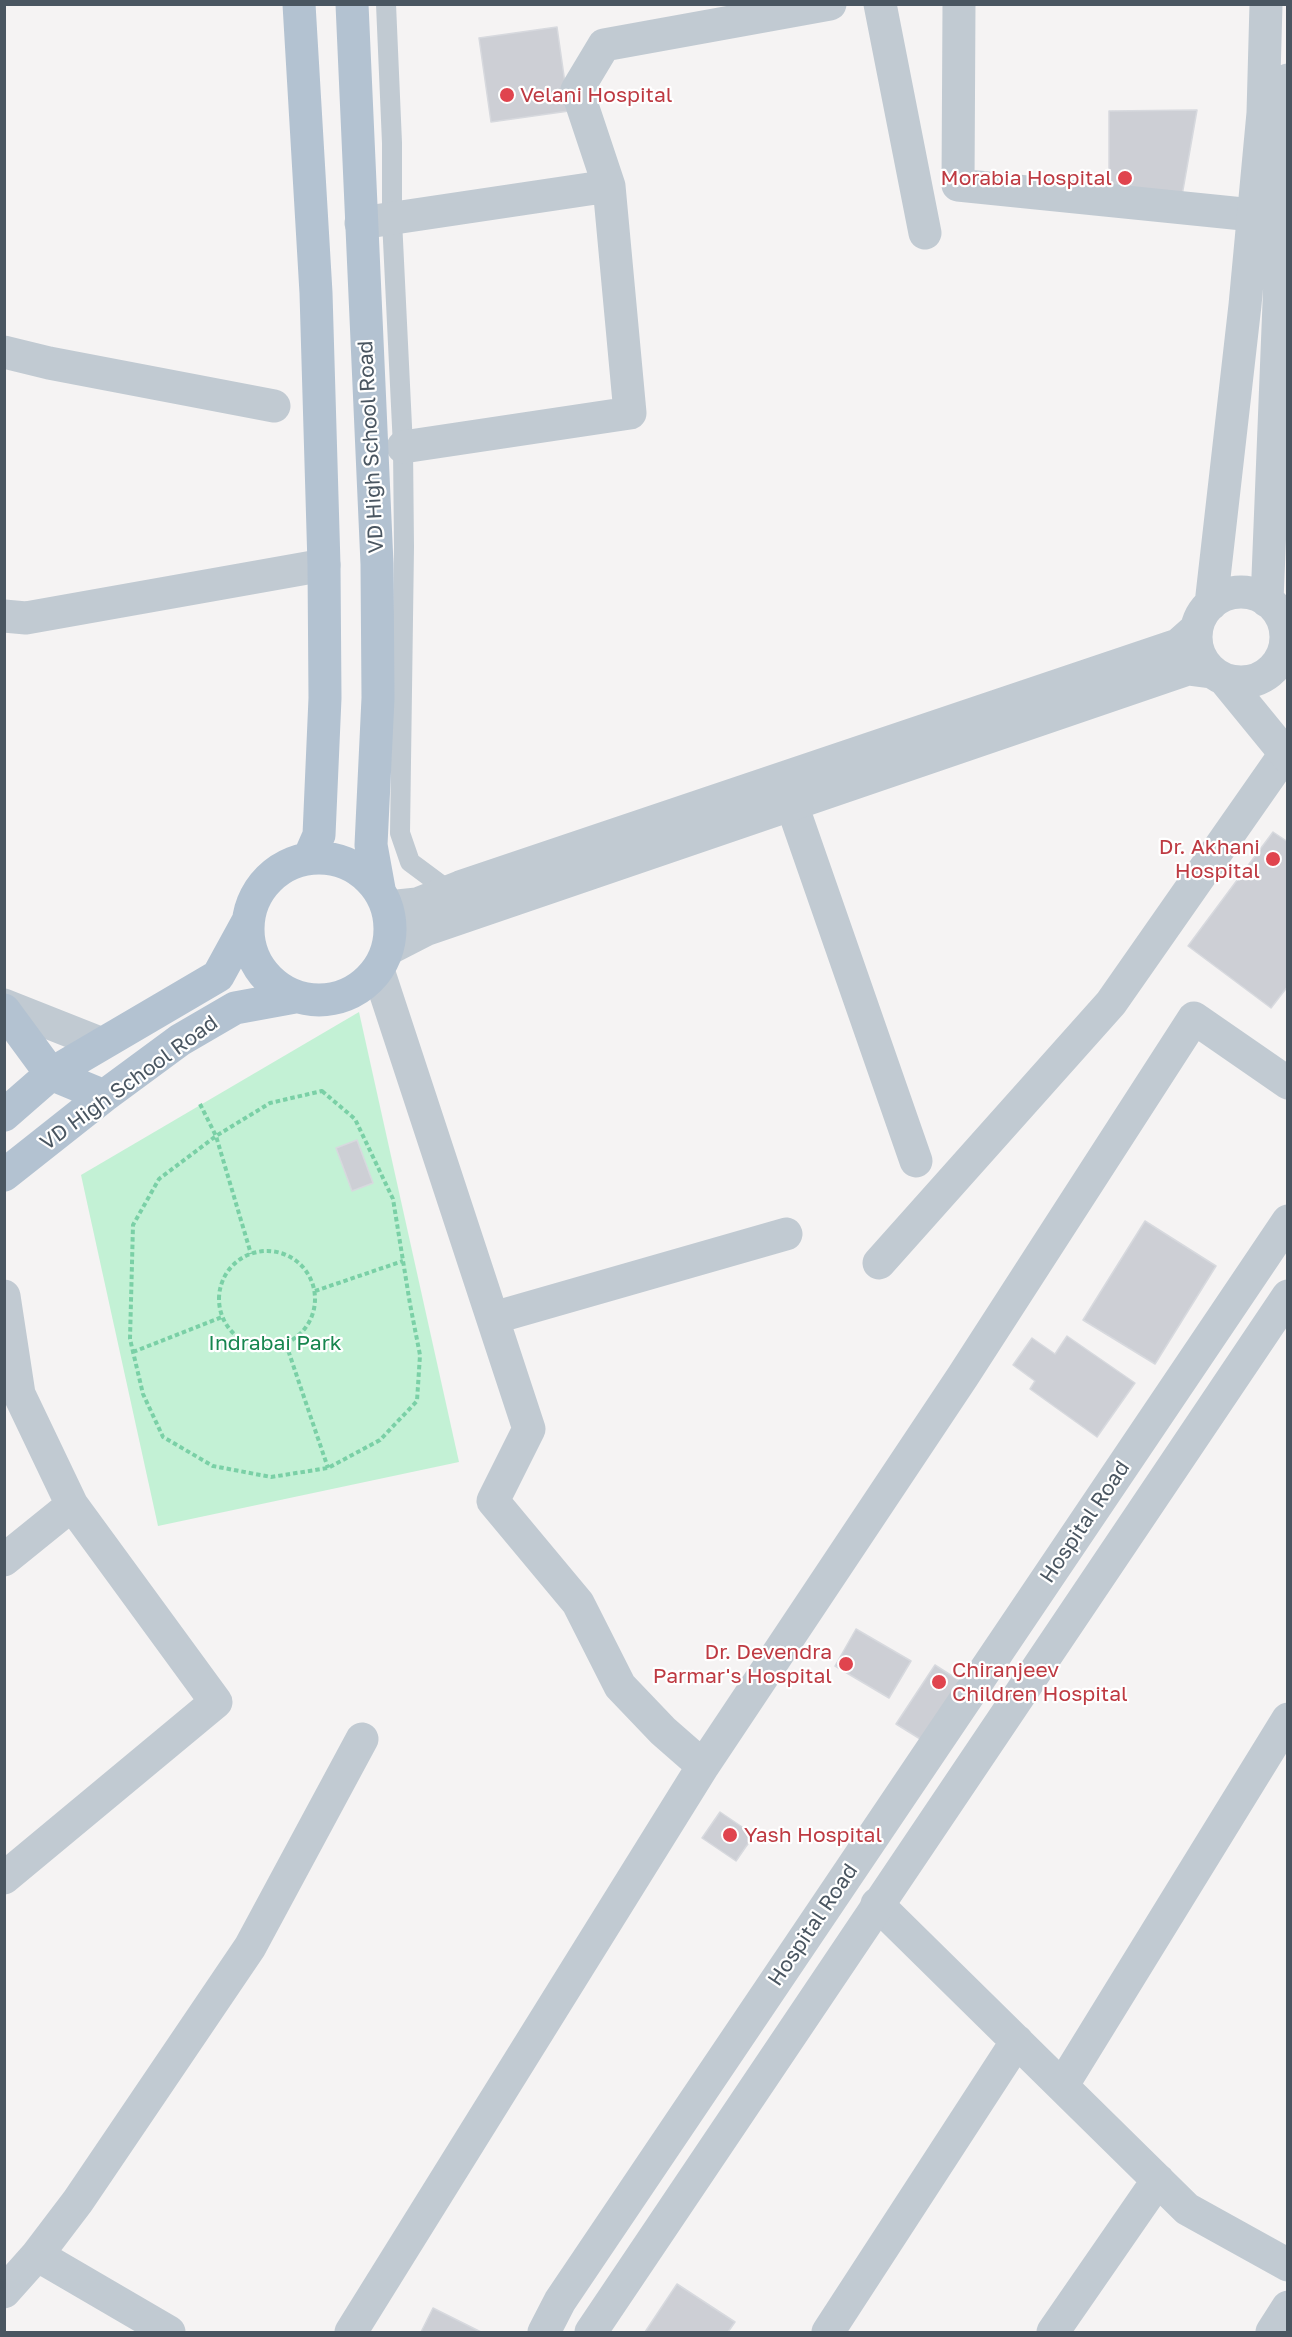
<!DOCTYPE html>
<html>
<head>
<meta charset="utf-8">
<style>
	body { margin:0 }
	#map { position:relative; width:1292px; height:2337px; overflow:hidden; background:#f5f3f3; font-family:"Golos Text",sans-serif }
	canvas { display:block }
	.frame { position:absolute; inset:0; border:6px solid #4a5661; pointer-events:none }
</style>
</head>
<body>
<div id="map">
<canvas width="1292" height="2337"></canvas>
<div class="frame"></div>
</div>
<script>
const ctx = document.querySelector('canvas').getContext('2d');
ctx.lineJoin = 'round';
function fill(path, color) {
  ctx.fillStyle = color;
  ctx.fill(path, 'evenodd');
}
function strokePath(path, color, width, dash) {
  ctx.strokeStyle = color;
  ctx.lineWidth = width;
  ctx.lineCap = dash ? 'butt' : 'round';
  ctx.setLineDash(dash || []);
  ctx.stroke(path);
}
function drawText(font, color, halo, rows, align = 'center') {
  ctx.font = font + ' "Golos Text",sans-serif';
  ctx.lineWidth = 4.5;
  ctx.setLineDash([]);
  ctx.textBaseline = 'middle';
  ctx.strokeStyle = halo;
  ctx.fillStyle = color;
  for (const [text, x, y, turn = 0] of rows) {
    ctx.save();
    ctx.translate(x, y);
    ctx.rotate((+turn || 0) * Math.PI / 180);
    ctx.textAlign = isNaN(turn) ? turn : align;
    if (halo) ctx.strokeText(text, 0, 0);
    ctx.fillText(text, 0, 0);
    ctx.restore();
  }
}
const green = new Path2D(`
	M359,1012L459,1462L158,1526L81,1175Z`);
const building = new Path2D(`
	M557,27L569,111L491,122L479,38Z
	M1197,110L1180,207L1109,193V111Z
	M1273,832L1288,842V986L1271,1008L1188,946Z
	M357,1140L373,1183L352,1191L336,1148Z
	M1145,1221L1216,1266L1155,1364L1083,1320Z
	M1067,1336L1135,1383L1097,1437L1030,1389L1035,1381L1013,1365L1032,1338L1055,1354Z
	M856,1629L911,1661L889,1698L835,1666Z
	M935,1665L963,1683L925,1742L896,1724Z
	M720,1812L754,1835L736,1861L702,1838Z
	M677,2284L735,2322L728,2332H645Z
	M433,2308L481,2332H421Z`);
const path = new Path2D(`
	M322,1091L355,1119L393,1199L410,1304L420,1355L417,1401L380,1440L328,1468L271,1477L213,1466L163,1437L143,1394L130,1339L133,1225L159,1179L216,1136L270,1103Z
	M200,1104L216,1136L251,1254
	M219 1299a48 48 0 1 1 96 0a48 48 0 1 1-96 0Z
	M315,1291L403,1261
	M286,1344L328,1468
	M133,1352L222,1317`);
const service = new Path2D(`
	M386,4L392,143V220L403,447L404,547L400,833L410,862L449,891`);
const minor = new Path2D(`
	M880,4L925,233
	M959,4L958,185L1253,215
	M361,223L609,186L577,90L604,45L830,4
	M4,352L49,363L274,406
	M403,447L630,413L609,186
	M4,616L26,618L324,565
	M792,805L916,1161
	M879,1263L1111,1003L1285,754
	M4,1296L19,1394L72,1505L216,1702L4,1878
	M493,1318L786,1234
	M4,1560L72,1505
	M703,1766L963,1376L1194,1018L1288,1083
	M877,1904L1187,2209L1288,2265
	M1062,2086L1288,1719
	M37,2255L169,2332
	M4,2292L37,2255L78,2201L250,1947L362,1739
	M351,2332L703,1766L663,1731L620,1686L578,1603L493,1501L529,1429L378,970
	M828,2332L1017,2041
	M1053,2332L1158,2180
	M1272,2332L1288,2307`);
const tertiary = new Path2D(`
	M1196 637a45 45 0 1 1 90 0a45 45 0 1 1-90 0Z
	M1267,601L1288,80
	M1211,604L1245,305L1263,113L1266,4
	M1225,680L1288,757
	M388,907L417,904L460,887L1178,645L1196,629
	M388,949L425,930L1188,669L1211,672
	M4,1005L100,1043
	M544,2332L560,2301L1288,1221
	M591,2332L1288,1296`);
const primary = new Path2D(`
	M299,4L316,293L324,565L325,698L319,835L309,858
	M352,4L377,564L378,698L371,845L379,889
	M248 929a71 71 0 1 1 142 0a71 71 0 1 1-142 0Z
	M4,1010L51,1074L104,1096
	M4,1115L51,1074L218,976L247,923
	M4,1175L104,1096L180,1040L235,1008L295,997`);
const markers = [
	[507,95,8,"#e0444e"],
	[1125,178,8,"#e0444e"],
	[1273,859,8,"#e0444e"],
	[846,1664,8,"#e0444e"],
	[939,1682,8,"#e0444e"],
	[730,1835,8,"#e0444e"]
];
const healthNames = [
	["Velani Hospital",520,95],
	["Morabia Hospital",1112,178,"right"],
	["Dr. Akhani",1260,847,"right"],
	["Hospital",1260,871,"right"],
	["Dr. Devendra",832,1652,"right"],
	["Parmar's Hospital",832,1676,"right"],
	["Chiranjeev",952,1670],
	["Children Hospital",952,1694],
	["Yash Hospital",744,1835]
];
const streetNames = [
	["VD High School Road",371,447,-93],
	["VD High School Road",129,1083,-36],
	["Hospital Road",1085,1522,-56],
	["Hospital Road",813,1925,-56]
];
const parkNames = [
	["Indrabai Park",275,1343]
];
fill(green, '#c3f1d5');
fill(building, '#cdcfd5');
strokePath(building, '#d7d9de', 1.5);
strokePath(path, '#7ad0a6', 4, [4.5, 3]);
strokePath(service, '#c1cad2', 20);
strokePath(minor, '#c1cad2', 33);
strokePath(tertiary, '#c1cad2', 33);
strokePath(primary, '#b3c2d1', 33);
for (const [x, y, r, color] of markers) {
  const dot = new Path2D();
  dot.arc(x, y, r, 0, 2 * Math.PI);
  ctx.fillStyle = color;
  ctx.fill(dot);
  strokePath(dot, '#fff', 2);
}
drawText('21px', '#be3a42', '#fff', healthNames, 'left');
drawText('21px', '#4a5661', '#fff', streetNames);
drawText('21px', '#17864f', '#fff', parkNames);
</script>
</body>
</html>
